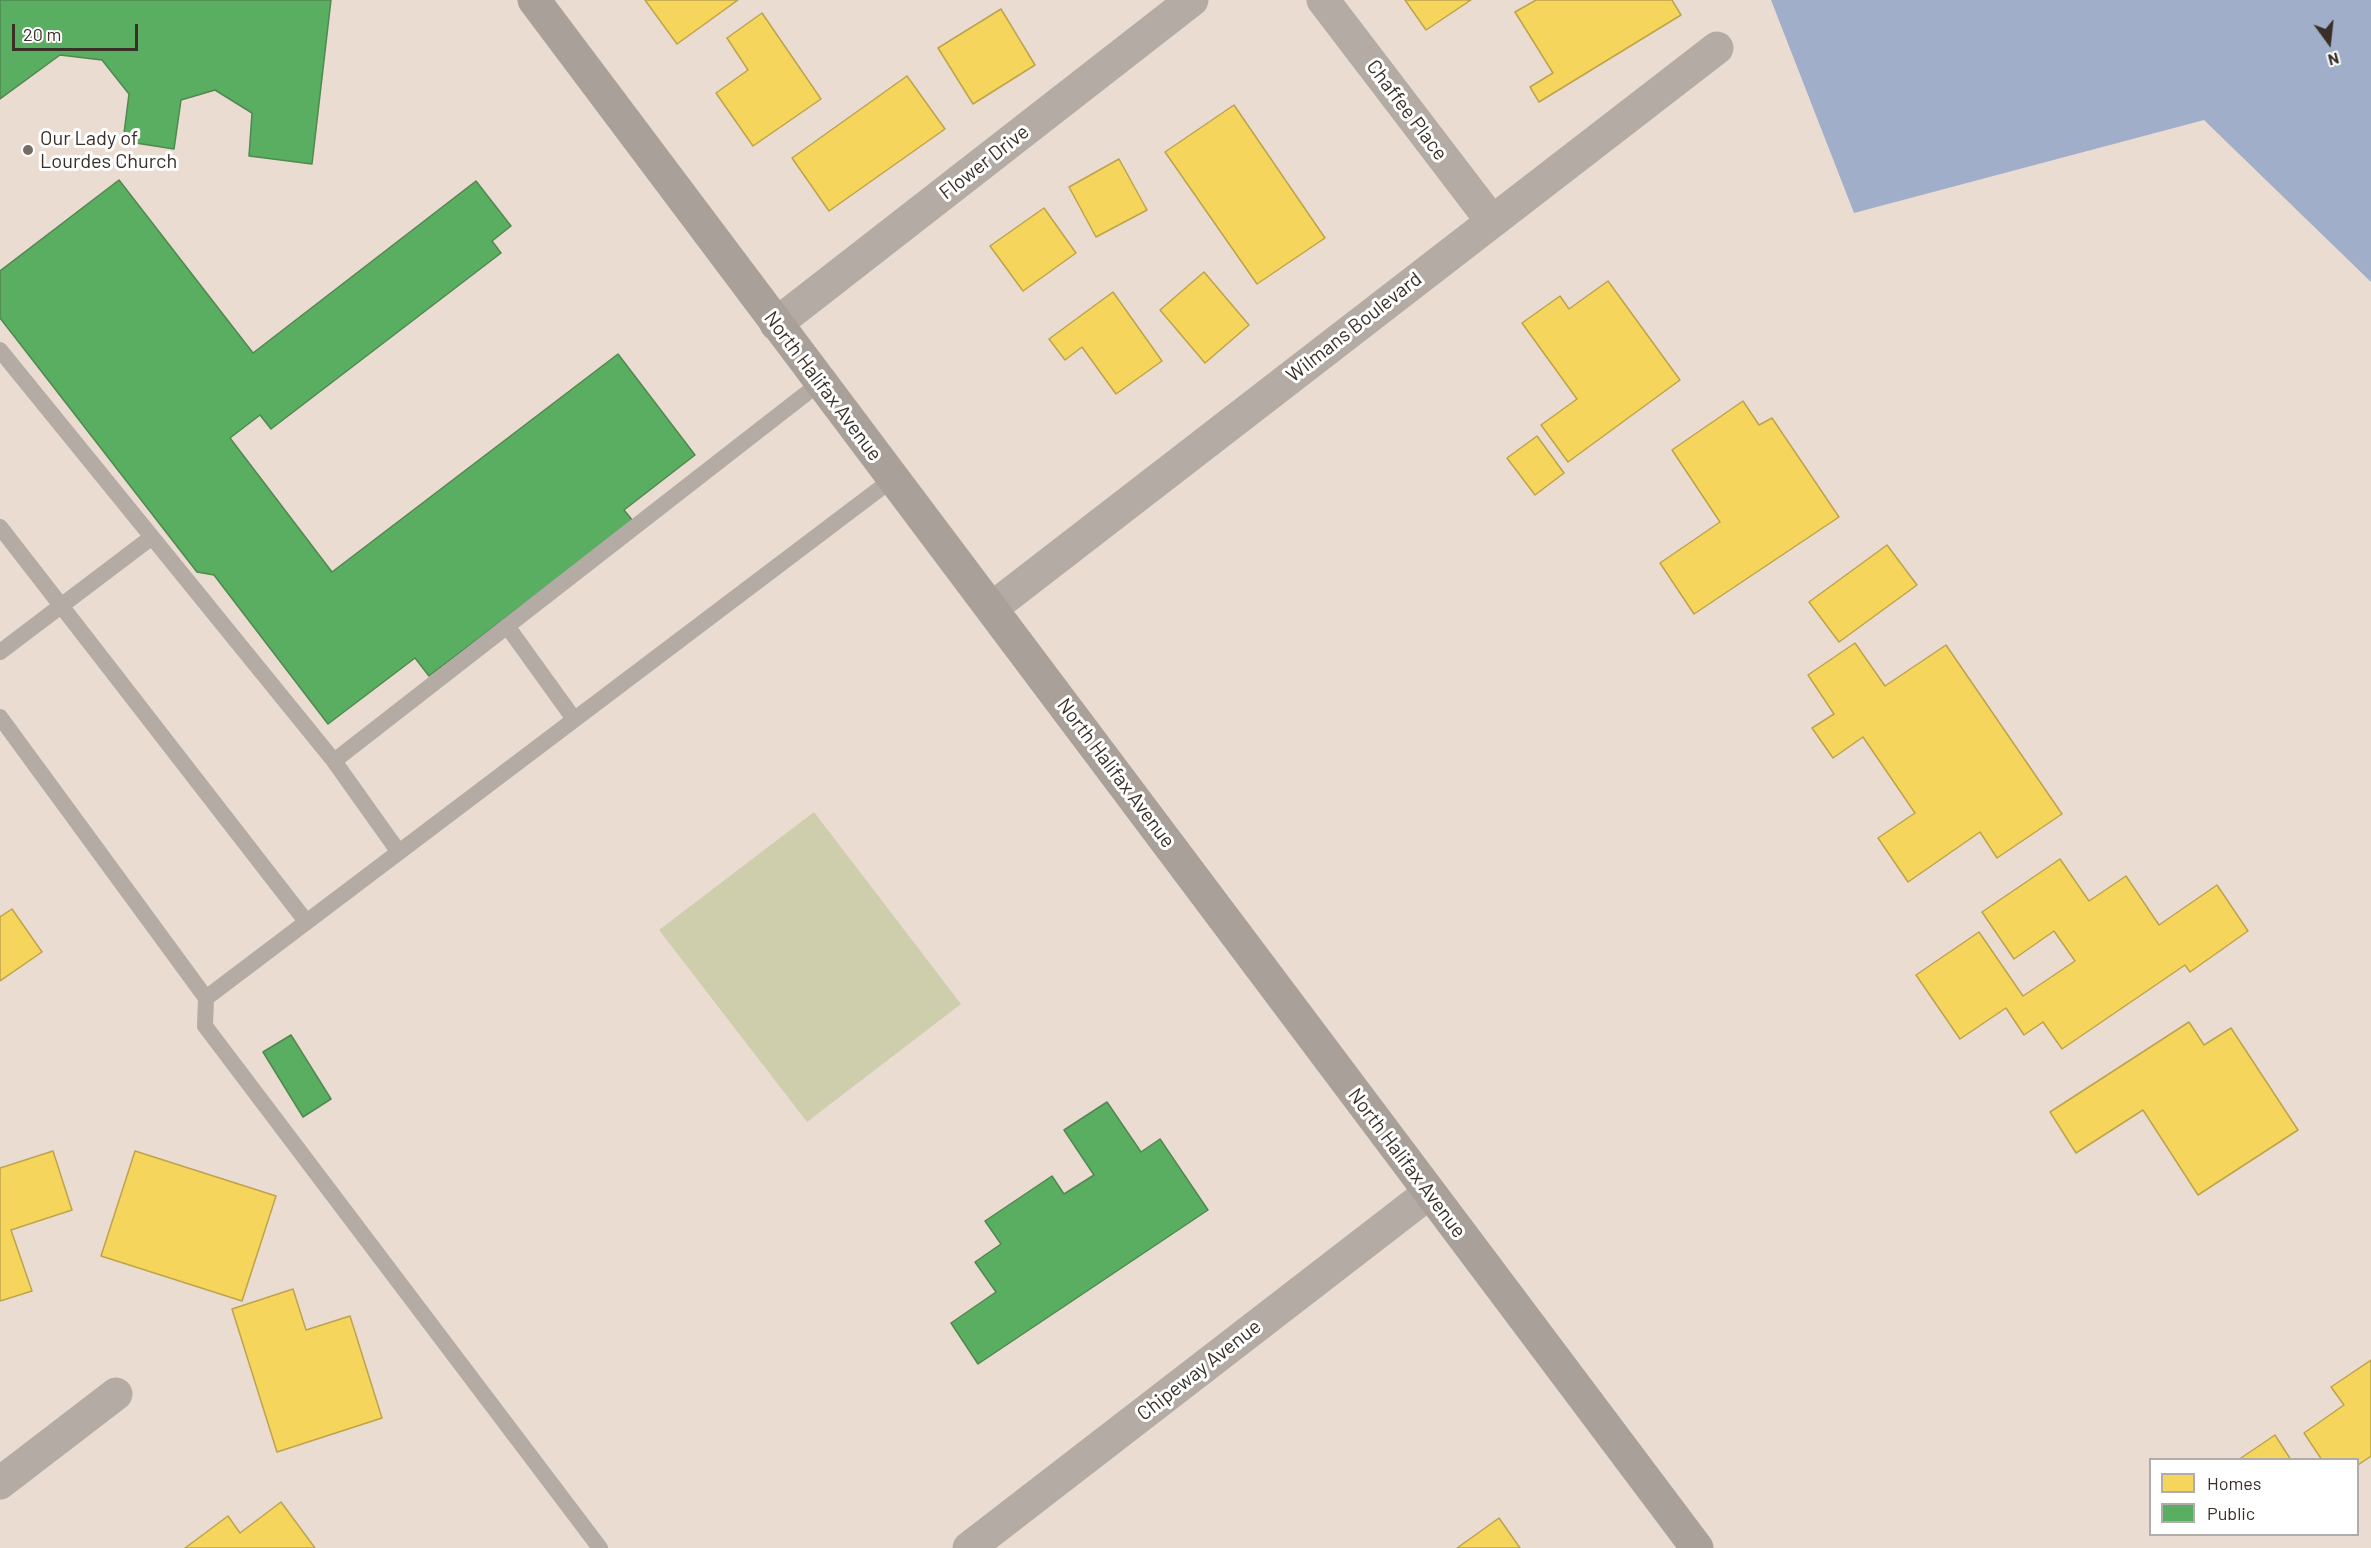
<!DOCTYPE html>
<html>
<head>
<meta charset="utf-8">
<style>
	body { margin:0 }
	#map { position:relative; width:2371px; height:1548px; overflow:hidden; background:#ebdcd1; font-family:Barlow,sans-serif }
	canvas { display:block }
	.legend { position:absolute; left:2149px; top:1458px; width:210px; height:78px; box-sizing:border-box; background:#fff; border:2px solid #b0aca9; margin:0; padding:8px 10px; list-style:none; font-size:18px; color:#392f27 }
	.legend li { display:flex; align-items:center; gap:12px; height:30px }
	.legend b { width:30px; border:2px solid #b0aca9 }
	.north { position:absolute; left:2299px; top:12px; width:60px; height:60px; -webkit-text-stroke:4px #fff; paint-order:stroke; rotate:165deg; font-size:16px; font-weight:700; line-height:24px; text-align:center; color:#392f27 }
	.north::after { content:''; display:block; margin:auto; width:21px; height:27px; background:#392f27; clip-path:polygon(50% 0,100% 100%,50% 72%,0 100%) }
	.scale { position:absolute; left:12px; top:24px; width:126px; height:27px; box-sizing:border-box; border:3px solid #392f27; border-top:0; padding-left:8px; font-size:18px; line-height:21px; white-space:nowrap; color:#392f27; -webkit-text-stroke:4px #fff; paint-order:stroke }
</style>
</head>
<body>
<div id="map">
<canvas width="2371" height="1548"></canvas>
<ul class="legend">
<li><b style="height:16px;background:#f6d55c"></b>Homes</li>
<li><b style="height:16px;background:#5aae61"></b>Public</li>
</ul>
<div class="north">N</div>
<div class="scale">20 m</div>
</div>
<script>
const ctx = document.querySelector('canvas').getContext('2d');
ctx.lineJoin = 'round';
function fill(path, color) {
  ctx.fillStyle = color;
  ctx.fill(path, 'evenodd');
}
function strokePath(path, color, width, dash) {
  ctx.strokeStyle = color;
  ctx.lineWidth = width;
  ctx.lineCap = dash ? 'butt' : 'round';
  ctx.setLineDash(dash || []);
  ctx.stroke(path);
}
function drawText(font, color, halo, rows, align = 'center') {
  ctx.font = font + ' Barlow,sans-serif';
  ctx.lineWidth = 6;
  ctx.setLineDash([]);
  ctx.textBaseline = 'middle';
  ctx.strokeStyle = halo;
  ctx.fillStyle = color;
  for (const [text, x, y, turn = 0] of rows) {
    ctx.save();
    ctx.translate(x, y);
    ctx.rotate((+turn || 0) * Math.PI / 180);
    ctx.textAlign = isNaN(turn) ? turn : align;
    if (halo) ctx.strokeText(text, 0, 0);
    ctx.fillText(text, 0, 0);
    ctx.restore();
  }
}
const green = new Path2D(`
	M814,812L961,1004L807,1122L659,930Z`);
const water = new Path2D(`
	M1771,0H2371V282L2204,120L1854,213Z`);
const homes = new Path2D(`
	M645,0H738L677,44Z
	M1405,0H1471L1426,30Z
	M1536,0H1672L1681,15L1539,102L1530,87L1553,73L1515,12Z
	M1001,9L1035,65L973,104L938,48Z
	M762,13L821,99L753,146L716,93L748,70L727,38Z
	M907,76L945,129L829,211L792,158Z
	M1234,105L1325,238L1257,284L1165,152Z
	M1119,159L1147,210L1096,237L1069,187Z
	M1044,208L1076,253L1023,291L990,246Z
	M1204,272L1249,325L1205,363L1160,310Z
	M1608,281L1680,380L1568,462L1541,425L1577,399L1522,323L1560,296L1569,309Z
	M1113,292L1162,361L1116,394L1082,347L1065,360L1049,339Z
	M1743,401L1759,425L1772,418L1839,517L1694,614L1660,563L1720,522L1672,450Z
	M1537,436L1564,473L1535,495L1507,458Z
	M1887,545L1917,585L1839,642L1809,602Z
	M1855,643L1885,686L1946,645L2062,814L1997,858L1980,832L1908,882L1878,838L1915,813L1863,737L1833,758L1812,728L1834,714L1808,675Z
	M2060,859L2089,901L2126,876L2159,925L2217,885L2248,931L2190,972L2185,965L2062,1049L2043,1022L2024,1035L2006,1008L1960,1039L1916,975L1979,932L2023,996L2075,961L2054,931L2014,959L1982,912Z
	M12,909L42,952L0,981V917Z
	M2189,1022L2204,1045L2231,1028L2298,1130L2198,1195L2143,1110L2076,1153L2050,1112Z
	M53,1151L72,1210L11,1230L32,1291L0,1301V1168Z
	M135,1151L276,1196L242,1301L101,1256Z
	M293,1289L306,1330L350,1316L382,1418L277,1452L232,1309Z
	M2371,1360V1456L2358,1465V1460H2322L2304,1433L2344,1405L2331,1387Z
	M2275,1435L2291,1460H2238Z
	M281,1502L315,1548H185L228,1516L240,1533Z
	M1499,1518L1520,1548H1457Z`);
const public = new Path2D(`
	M0,0H331L312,164L249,156L252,113L215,90L181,100L174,149L123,141L129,94L102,60L60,55L0,99Z
	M119,180L253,353L476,181L511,226L492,241L501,253L271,429L260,415L230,438L332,572L618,354L695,455L624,510L633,521L429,676L415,658L328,724L214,575L197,572L0,318V271Z
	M291,1035L331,1099L303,1117L263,1052Z
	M1107,1102L1141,1152L1160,1139L1208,1210L978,1364L951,1323L996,1292L975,1262L1001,1244L985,1221L1052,1176L1064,1194L1094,1175L1064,1130Z`);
const lane = new Path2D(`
	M0,350L334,761L821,382
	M0,527L305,920
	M507,626L574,719
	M0,652L152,537
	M0,717L206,998L894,478
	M334,761L398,851
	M206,998L205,1026L600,1548`);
const street = new Path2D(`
	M1323,0L1491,220
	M776,324L1192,0
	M992,608L1717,48
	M0,1483L116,1394
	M969,1548L1429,1193`);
const secondary = new Path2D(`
	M534,0L1697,1548`);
const markers = [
	[28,150,6,"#776c62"]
];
const streetNames = [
	["Chaffee Place",1407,110,53],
	["Flower Drive",984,162,-38],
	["Wilmans Boulevard",1354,327,-38],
	["North Halifax Avenue",823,386,53],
	["North Halifax Avenue",1116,773,53],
	["North Halifax Avenue",1407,1163,53],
	["Chipeway Avenue",1199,1370,-38]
];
const poiNames = [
	["Our Lady of",40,138],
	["Lourdes Church",40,161]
];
fill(green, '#ceceac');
fill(water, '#a1aec9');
fill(homes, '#f6d55c');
strokePath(homes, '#bda34c', 1.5);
fill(public, '#5aae61');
strokePath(public, '#508850', 1.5);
strokePath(lane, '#b3aba4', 16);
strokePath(street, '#b3aba4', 33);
strokePath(secondary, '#a9a099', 33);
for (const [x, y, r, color] of markers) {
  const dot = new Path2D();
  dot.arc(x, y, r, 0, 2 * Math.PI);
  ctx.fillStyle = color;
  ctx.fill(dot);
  strokePath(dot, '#fff', 2);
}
drawText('20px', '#392f27', '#fff', streetNames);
drawText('20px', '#392f27', '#fff', poiNames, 'left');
</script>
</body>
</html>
